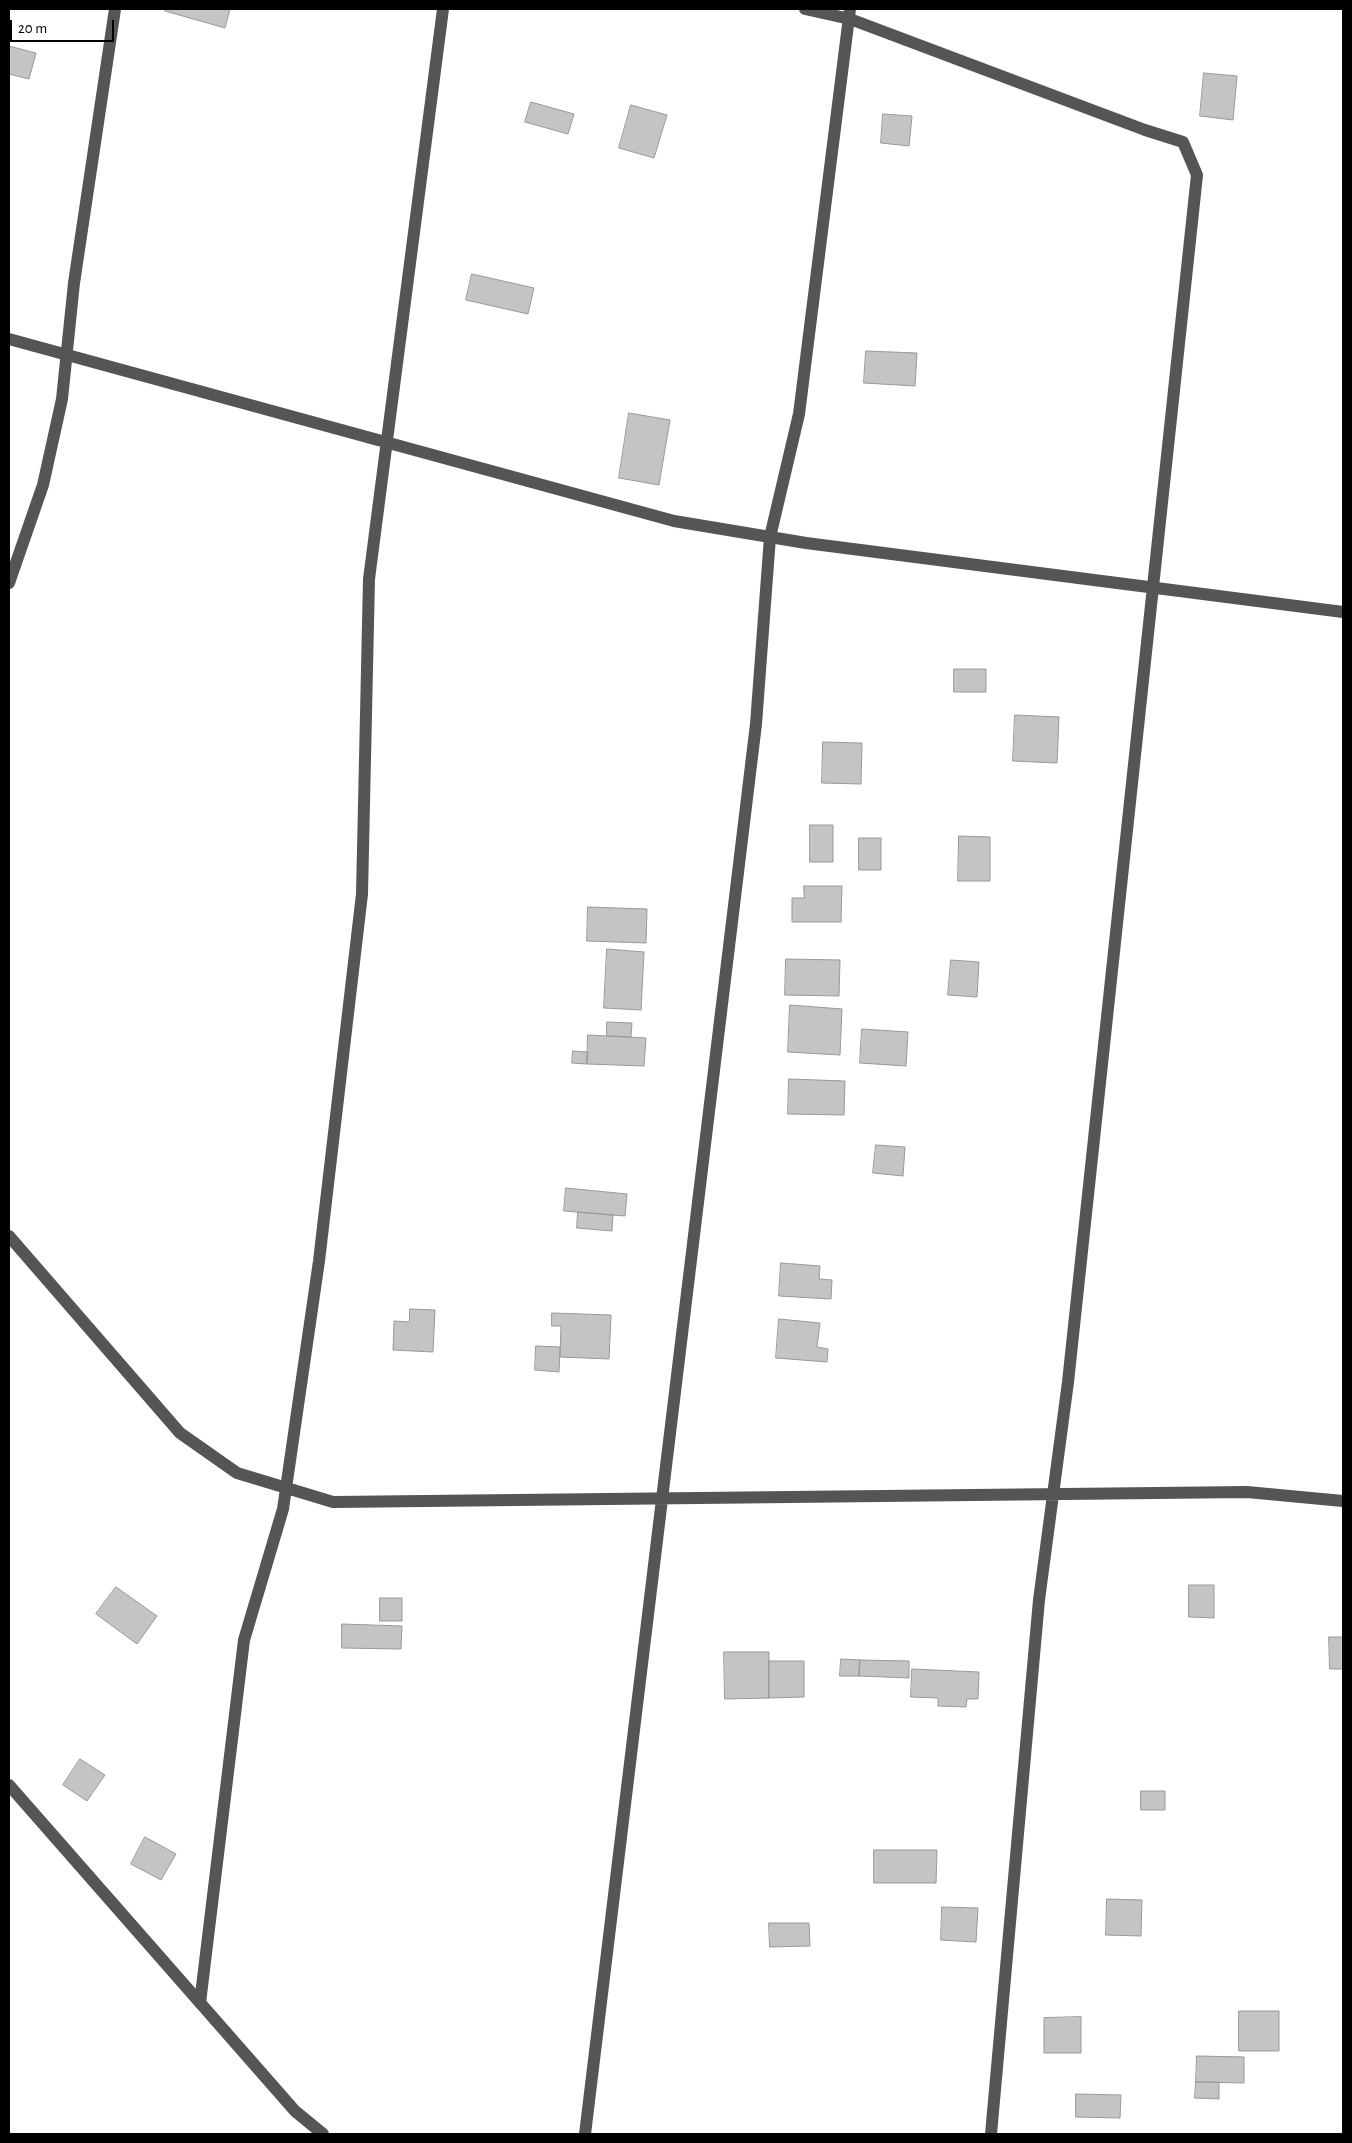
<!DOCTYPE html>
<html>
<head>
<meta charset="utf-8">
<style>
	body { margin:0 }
	#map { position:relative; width:1352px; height:2143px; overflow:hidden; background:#fff; font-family:"Alegreya Sans",sans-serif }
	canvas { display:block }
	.frame { position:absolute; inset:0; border:10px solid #000; pointer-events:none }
	.scale { position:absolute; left:10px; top:20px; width:104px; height:22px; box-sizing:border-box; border:2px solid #000; border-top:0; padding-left:6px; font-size:15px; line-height:18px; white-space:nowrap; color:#000; -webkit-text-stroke:4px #fff; paint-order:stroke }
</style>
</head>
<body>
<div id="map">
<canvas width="1352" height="2143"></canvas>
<div class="frame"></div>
<div class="scale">20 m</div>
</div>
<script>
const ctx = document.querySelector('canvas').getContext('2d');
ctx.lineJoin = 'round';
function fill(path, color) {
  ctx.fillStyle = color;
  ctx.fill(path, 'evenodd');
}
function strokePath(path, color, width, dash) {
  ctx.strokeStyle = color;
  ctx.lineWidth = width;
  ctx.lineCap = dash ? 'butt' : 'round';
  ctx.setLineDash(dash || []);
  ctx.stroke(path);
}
const building = new Path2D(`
	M166,9H230L225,28L165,11Z
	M9,46L36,53L29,79L9,74Z
	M1204,73L1237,76L1233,120L1200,116Z
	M531,102L574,114L568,134L525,122Z
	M631,105L667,115L654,158L619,148Z
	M883,114L912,116L909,146L881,143Z
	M472,274L534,288L528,314L466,300Z
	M866,351L917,353L915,386L864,383Z
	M629,413L670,420L659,485L619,478Z
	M954,669H986V692H954Z
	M1015,715L1059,717L1057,763L1013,761Z
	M823,742L862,743L861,784L822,783Z
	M810,825H833V862H810Z
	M959,836L990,837V881H958Z
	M859,838H881V870H859Z
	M804,886H842L841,922H792V898H804Z
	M588,907L647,909L646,943L587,941Z
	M607,949L644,952L641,1010L604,1008Z
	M786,959L840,960L839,996L785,995Z
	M951,960L979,962L977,997L948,995Z
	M790,1005L842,1009L840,1055L788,1052Z
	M607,1022L632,1023L631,1037L607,1036Z
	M862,1029L908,1032L906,1066L860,1063Z
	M588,1035L646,1038L644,1066L587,1064Z
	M573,1051L588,1052L587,1064L572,1063Z
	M789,1079L845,1081L844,1115L788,1114Z
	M876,1145L905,1147L903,1176L873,1173Z
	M566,1188L627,1194L625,1216L564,1211Z
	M578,1212L613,1215L612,1231L577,1228Z
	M781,1263L820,1266L819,1279L832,1280L831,1299L779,1296Z
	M410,1309L435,1310L433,1352L393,1350L394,1321L409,1322Z
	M552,1313L611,1315L609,1359L560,1357L561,1326H552Z
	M779,1319L820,1323L817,1347L828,1349L827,1362L776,1358Z
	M536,1346L560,1347L559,1372L535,1370Z
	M1189,1585H1214V1618L1189,1617Z
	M116,1587L157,1616L137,1644L96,1614Z
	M380,1598H402V1621H380Z
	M342,1624L402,1626L401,1649L342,1648Z
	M1329,1637H1343V1669H1330Z
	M724,1652H769V1698L725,1699Z
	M841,1659L860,1660L859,1676H840Z
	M860,1660L909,1661V1678L859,1676Z
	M769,1661H804V1697L769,1698Z
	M912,1669L979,1672L978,1699H967L966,1707L938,1706V1698L911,1697Z
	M80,1759L105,1775L87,1801L63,1785Z
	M1141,1791H1165V1810H1141Z
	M145,1837L176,1854L161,1880L131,1864Z
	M874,1850H937L936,1883H874Z
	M1107,1899L1142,1900L1141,1936L1106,1935Z
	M942,1907L978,1908L976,1942L941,1940Z
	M769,1923H809L810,1946L770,1947Z
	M1239,2011H1279V2051H1239Z
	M1081,2017V2053H1044V2018Z
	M1197,2056L1244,2057V2083L1196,2082Z
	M1196,2082H1219V2099L1195,2098Z
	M1076,2094L1121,2095L1120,2118L1076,2117Z`);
const minor = new Path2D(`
	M805,9L850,19L1145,130L1183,142L1197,175L1068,1382L1039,1600L991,2134
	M9,339L674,521L806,543L1343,612
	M9,583L43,485L62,399L74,283L115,9
	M9,1236L180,1433L237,1473L333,1502L1247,1492L1343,1501
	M9,1785L295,2111L323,2134
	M200,2003L244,1640L283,1509L319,1261L362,894L369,579L443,9
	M585,2134L756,724L770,537L799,414L850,9`);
fill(building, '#c4c4c4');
strokePath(building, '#999', 1);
strokePath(minor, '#555', 12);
</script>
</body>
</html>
